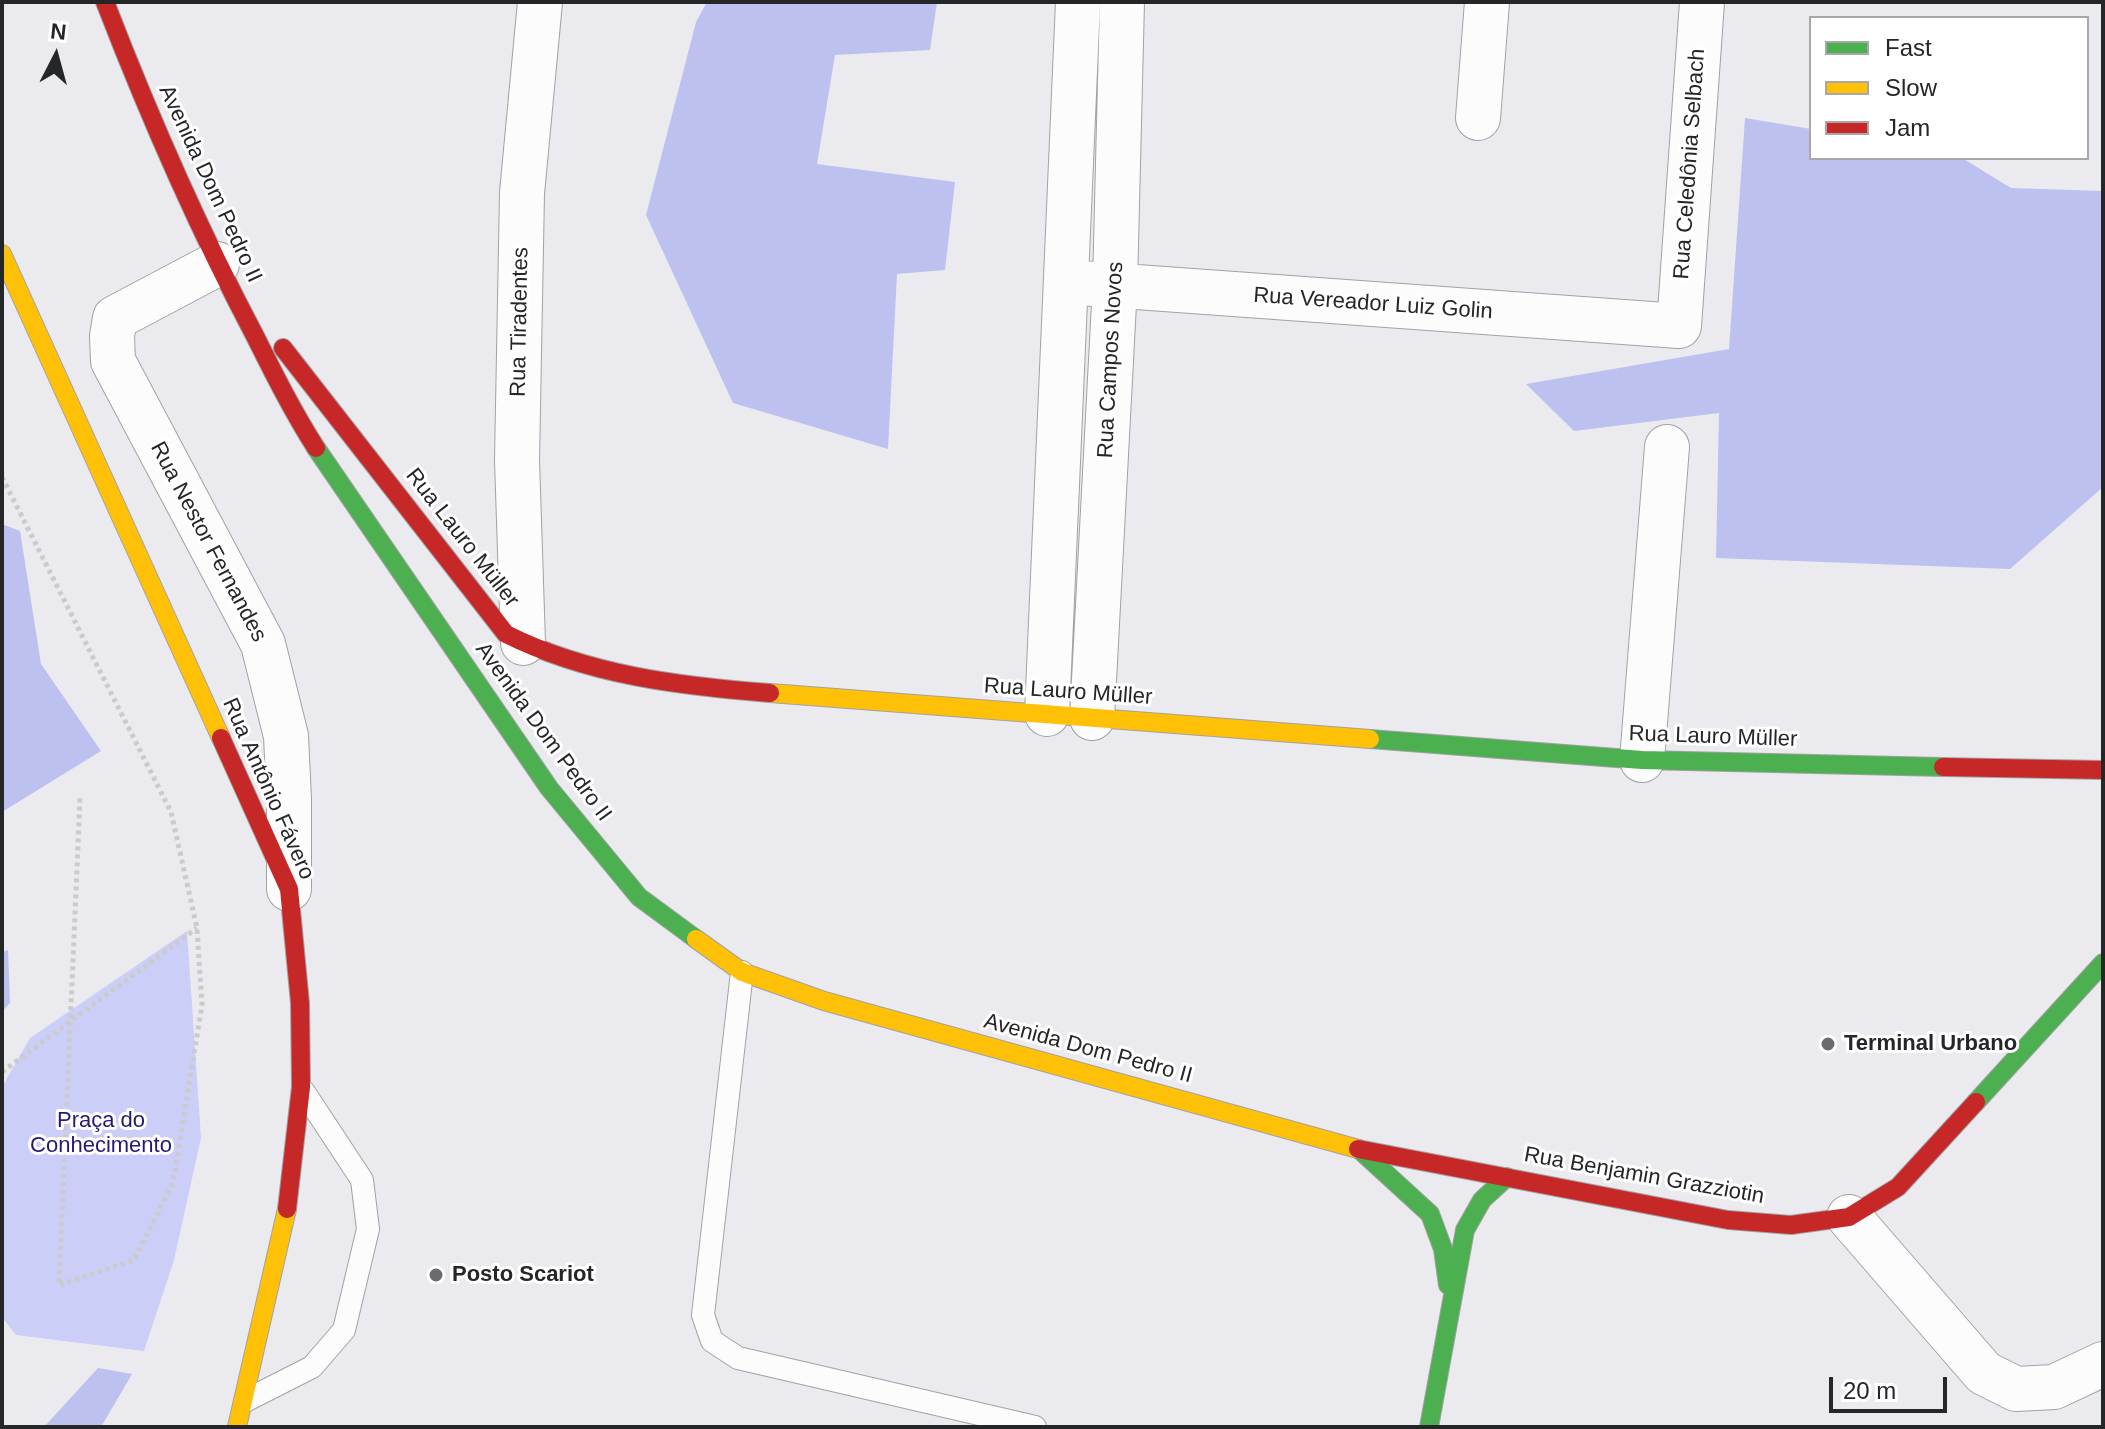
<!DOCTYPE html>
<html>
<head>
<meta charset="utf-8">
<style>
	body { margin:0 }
	#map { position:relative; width:2105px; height:1429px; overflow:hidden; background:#ebebef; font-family:Arial,sans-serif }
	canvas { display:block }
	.frame { position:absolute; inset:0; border:4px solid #252628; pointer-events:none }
	.legend { position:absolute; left:1809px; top:16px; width:280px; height:144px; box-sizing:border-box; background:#fff; border:2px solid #a8a8a9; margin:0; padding:10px 14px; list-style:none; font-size:24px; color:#252628 }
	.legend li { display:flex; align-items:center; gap:16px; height:40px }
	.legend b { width:40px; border:2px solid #a8a8a9 }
	.north { position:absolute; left:16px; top:16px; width:80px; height:80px; -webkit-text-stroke:6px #fff; paint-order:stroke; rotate:6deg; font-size:22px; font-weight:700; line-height:32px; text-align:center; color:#252628 }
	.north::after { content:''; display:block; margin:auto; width:28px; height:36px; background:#252628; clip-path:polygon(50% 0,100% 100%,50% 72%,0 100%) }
	.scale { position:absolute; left:1829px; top:1377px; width:118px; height:36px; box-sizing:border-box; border:4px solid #252628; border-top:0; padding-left:10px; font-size:24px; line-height:28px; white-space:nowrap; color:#252628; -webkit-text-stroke:6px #fff; paint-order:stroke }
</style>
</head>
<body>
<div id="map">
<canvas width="2105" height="1429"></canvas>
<div class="frame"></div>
<ul class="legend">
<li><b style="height:10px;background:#4caf50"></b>Fast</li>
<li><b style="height:10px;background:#ffc107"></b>Slow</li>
<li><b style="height:10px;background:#c62828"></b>Jam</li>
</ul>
<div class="north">N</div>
<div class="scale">20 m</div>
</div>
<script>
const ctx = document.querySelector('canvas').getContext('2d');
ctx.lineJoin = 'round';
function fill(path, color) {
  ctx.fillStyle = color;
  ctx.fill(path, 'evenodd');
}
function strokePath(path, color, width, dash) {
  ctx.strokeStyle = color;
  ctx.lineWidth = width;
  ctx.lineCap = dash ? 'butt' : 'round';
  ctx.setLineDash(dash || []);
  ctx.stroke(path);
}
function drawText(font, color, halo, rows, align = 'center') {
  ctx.font = font + ' Arial,sans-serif';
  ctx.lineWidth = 6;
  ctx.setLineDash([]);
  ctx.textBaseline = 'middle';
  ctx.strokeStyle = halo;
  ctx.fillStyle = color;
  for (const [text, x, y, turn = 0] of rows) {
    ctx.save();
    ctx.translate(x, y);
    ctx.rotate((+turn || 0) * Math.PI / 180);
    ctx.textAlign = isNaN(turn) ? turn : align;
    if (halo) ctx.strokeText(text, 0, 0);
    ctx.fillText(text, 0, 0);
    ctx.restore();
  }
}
const green = new Path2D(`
	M187,931L201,1138L174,1260L144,1351L16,1335L2,1317V1087L30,1038Z`);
const forest = new Path2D(`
	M707,2H937L930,50L835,55L817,164L955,182L945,270L897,274L888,449L733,403L646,215L696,22Z
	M1745,118L1811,129V158H1962L2011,188L2103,191V487L2010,569L1716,558L1719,413L1574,431L1526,384L1729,349Z
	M2,524L20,531L41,664L101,751L2,812Z
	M8,950L10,1003L2,1012V952Z
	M98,1368L132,1374L101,1427H44Z`);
const path = new Path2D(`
	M2,477L171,812L197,928L202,1005L173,1183L134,1260L59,1285L80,798
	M2,1072L197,928`);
const lane = new Path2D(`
	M742,972L703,1315L712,1341L738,1358L1035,1427
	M245,1401L312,1367L344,1330L368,1229L362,1180L304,1092`);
const street = new Path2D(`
	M1478,118L1487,2
	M217,264L115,318L112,336L113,361L263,644L286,736L289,799V889
	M1067,282L1679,326L1702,2
	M523,643L517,460L522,193L540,2
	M1047,714L1078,2
	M1092,718L1115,285L1122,2
	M1642,760L1667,447
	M1849,1217L1984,1373L2016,1389L2054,1387L2103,1364`);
const fast = new Path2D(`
	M316,448L549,788L639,897L696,939
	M1370,739L1642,760L1943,767
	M1976,1102L2103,963
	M1359,1149L1430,1214L1443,1249L1448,1285
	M1429,1427L1465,1230L1482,1200L1507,1177`);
const slow = new Path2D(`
	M2,254L221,738
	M770,693L1370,739
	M696,939L742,972L824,1001L1358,1149
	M237,1427L287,1209`);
const jam = new Path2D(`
	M105,2C149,116 198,228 255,336C274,374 293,412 316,448
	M283,348L506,634C588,675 679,686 770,693
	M221,738L289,889L300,1003L301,1087L287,1209
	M1943,767L2103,770
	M1358,1149L1728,1220L1791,1225L1849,1217L1898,1187L1976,1102`);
const markers = [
	[1828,1044,8,"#6a6b6e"],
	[436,1275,8,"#6a6b6e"]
];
const streetNames = [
	["Rua Celedônia Selbach",1690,164,-86],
	["Avenida Dom Pedro II",210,184,65],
	["Rua Vereador Luiz Golin",1373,304,4],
	["Rua Tiradentes",520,322,-89],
	["Rua Campos Novos",1111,360,-87],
	["Rua Lauro Müller",462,538,52],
	["Rua Nestor Fernandes",208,542,62],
	["Rua Lauro Müller",1068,692,4],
	["Avenida Dom Pedro II",543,732,54],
	["Rua Lauro Müller",1713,737,2],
	["Rua Antônio Fávero",268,789,66],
	["Avenida Dom Pedro II",1088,1049,15],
	["Rua Benjamin Grazziotin",1644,1176,10]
];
const poiNames = [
	["Terminal Urbano",1844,1044],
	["Posto Scariot",452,1275]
];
const parkNames = [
	["Praça do",101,1121],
	["Conhecimento",101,1146]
];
fill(green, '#cbcef7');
fill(forest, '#bdc1f0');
strokePath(lane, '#a2a2a5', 24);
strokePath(street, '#a2a2a5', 46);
strokePath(fast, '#a2a2a5', 20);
strokePath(slow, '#a2a2a5', 20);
strokePath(jam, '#a2a2a5', 20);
strokePath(path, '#cbcbcc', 5, [4, 4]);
strokePath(lane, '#fcfcfd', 22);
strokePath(street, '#fcfcfd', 44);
strokePath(fast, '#4caf50', 18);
strokePath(slow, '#ffc107', 18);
strokePath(jam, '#c62828', 18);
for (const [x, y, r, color] of markers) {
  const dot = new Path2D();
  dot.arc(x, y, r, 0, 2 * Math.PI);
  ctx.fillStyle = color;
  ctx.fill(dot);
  strokePath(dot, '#fff', 3);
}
drawText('22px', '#252628', '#fff', streetNames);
drawText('bold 22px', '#252628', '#fff', poiNames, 'left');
drawText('22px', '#261975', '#fff', parkNames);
</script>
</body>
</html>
